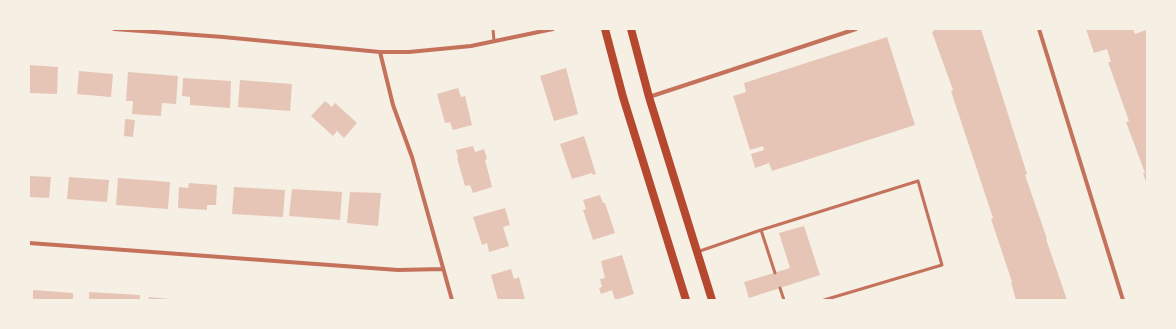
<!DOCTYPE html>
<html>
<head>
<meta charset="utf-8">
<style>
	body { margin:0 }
	#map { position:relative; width:1176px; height:329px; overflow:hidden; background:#f6efe4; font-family:"IBM Plex Sans",sans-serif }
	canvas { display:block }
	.frame { position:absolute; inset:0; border:30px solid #f6efe4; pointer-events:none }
</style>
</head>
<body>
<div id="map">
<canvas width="1176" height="329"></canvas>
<div class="frame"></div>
</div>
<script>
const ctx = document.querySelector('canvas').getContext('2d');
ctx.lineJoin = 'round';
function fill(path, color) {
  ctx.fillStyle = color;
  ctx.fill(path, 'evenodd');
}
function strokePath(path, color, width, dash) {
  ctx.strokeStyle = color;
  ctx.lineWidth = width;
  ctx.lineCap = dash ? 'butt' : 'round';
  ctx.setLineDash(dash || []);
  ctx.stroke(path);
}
const building = new Path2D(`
	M934,29H981L1027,174L1025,175L1047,239H1046L1067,300H1016L1011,282H1012L991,219L993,218L951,91L953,90L932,32L934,31Z
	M1086,29H1133L1135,34L1146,30L1147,185L1143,173H1145L1126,122L1129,121L1108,62H1111L1107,49L1094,53Z
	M887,37L915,125L772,171L769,163L755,168L751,154L764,150L763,146L750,150L733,96L746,92L744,83Z
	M29,65L58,67L57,94L29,93Z
	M566,68L578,114L554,121L540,76Z
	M79,71L113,74L111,97L77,94Z
	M128,72L178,76L176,104L162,103L161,116L132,114L133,101H126Z
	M183,78L231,81L230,108L190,105V97L182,96Z
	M240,80L292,84L290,111L238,107Z
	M458,88L461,97L465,96L472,125L453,130L450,122L445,123L437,94Z
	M325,101L332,107L335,103L357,123L344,138L337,131L333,136L311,116Z
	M125,119L135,120L133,137L124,136Z
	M584,136L596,174L593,175L592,173L572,179L560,144Z
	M473,146L475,152L484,149L487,159L485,160L492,187L473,193L470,185L465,186L457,158L458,157L456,150Z
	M29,176L51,177L49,198L29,197Z
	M69,177L109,180L107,202L67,199Z
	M118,178L170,182L168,209L116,205Z
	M189,183L217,185L216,205H207V210L178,208L179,187L188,188Z
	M234,187L285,190L283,217L232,214Z
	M292,189L342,192L340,220L289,216Z
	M350,192L381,193L378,226L347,223Z
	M600,195L603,203H605L615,233L593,240L583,210L586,209L583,200Z
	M505,208L510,225L503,227L509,246L489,252L487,243L482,245L473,217Z
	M804,226L820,275L749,298L744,282L790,268L779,233Z
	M622,255L634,294L615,300L612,290L601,294L599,288L602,287L600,279L605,278L601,261Z
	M511,269L514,279L519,277L525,300H498L491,275Z
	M33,290L73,293V300H33Z
	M89,292L140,295V300H89Z
	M149,297L170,299V300H148Z`);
const service = new Path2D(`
	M493,29L494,41
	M761,230L918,181L942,265L824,300
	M697,252L761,230L775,273
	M780,288L784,300`);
const minor = new Path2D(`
	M114,29L223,37L380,52H409L471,46L553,29
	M1039,29L1123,300
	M380,52L393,105L412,157L452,300
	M649,97L856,29
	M29,243L398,270L443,269`);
const secondary = new Path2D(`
	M605,29L623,97L686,300
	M631,29L649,97L712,300`);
fill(building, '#e6c5b7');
strokePath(service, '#c5725c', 3);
strokePath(minor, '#c5725c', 4);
strokePath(secondary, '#b5482f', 8);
</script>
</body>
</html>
